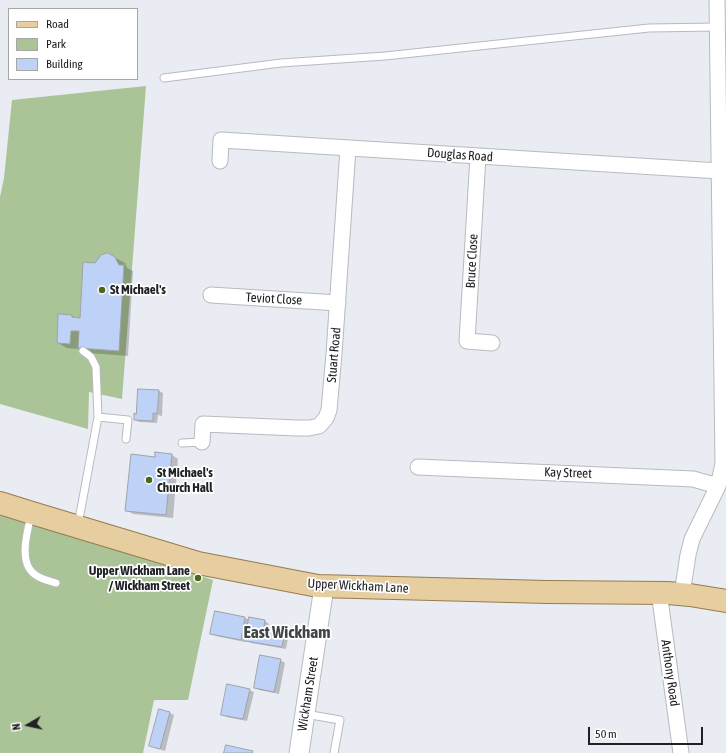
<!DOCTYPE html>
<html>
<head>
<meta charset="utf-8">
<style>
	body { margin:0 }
	#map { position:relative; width:726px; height:753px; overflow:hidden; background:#e9ecf3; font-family:"Asap Condensed",sans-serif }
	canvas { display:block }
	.legend { position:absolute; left:8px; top:8px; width:130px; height:72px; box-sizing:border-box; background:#fff; border:1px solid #a6a6a7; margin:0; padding:5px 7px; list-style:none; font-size:12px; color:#202124 }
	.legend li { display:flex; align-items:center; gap:8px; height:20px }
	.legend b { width:20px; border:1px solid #a6a6a7 }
	.north { position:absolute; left:8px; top:705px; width:40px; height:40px; -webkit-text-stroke:3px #fff; paint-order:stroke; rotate:261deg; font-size:11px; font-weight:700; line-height:16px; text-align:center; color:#202124 }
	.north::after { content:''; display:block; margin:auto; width:14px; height:18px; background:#202124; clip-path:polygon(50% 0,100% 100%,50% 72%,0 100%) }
	.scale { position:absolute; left:588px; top:727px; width:115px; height:18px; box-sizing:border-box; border:2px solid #202124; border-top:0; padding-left:5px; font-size:12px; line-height:14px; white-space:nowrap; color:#202124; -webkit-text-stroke:3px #fff; paint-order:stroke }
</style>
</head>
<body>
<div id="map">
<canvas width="726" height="753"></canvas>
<ul class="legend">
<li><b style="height:5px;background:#e6cea1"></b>Road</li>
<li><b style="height:11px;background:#aac397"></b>Park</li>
<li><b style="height:11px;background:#bed1f6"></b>Building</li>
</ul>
<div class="north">N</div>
<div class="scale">50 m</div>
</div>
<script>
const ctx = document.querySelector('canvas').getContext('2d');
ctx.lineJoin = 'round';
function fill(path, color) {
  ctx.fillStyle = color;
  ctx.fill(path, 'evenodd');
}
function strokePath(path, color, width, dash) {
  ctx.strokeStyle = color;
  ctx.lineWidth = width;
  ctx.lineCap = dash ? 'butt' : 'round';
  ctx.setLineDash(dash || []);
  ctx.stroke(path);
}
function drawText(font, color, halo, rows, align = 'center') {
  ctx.font = font + ' "Asap Condensed",sans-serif';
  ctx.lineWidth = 3.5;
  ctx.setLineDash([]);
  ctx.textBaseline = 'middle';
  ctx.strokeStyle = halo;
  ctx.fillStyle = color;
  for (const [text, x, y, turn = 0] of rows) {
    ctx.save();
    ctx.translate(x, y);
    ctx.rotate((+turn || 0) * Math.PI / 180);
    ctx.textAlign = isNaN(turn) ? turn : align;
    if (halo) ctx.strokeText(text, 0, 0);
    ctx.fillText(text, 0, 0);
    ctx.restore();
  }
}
const green = new Path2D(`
	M146,86L122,399L89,392L88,429L0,404V197L4,178L12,100Z
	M0,515L97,540L213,580L188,700H154L143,753H0Z`);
const shadow = new Path2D(`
	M108,254L125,263L127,268L133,271L128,356L89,353L79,348V349L67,348L58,343L72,316L75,318L81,319L95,264Z
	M159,391L163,393L162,416L158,415L157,423L139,422L135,420L137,415Z
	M172,455L178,459L173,518L133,514L126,510L156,458Z
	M216,612L245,618L250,620L265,621L269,624L268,628L285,631L289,633L286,649L251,643L246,640L245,642L216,636L211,634Z
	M280,660L285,663L279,694L259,690L255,687Z
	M249,690L254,692L247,721L226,717L222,714Z
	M160,710L170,713L174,715L165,751L155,748L151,745Z`);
const building = new Path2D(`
	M108,253L115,257L119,265H124L119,351L78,348L79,331H71L70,344L57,343L58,314L72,315V317L80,318L83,262L95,263L101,255Z
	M138,389L159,390L157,414L153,413V421L134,420V413L136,414Z
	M155,452L172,454L166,515L125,511L131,454L155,457Z
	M215,611L245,617L241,640L210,634Z
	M249,617L265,620L264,626L285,630L282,647L245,641Z
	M260,655L281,659L274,692L254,688Z
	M227,684L250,689L243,719L221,715Z
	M159,709L170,712L160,749L149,746Z
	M226,745L253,751L252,753H224Z`);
const service = new Path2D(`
	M164,78L281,63L385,56L649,28L718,27
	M83,351L91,357L96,367L98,417
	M182,443L202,442
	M31,516C27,532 19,561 33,573C39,579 49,581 56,583
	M78,525L98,417L128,420L126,439
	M305,714L340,720L334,753`);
const minor = new Path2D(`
	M478,156L467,341L492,343
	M220,161L221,140L720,171
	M211,295L338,303
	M202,442L203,424L297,428H309L319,426L326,418L329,410L334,354L348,148
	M418,467L693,479L718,486
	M659,592L681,753
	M682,594L688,555L692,539L718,486L723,464L717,0`);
const tertiary = new Path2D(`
	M299,753L324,587`);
const primary = new Path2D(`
	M0,503L32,513L198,563L318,586L547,592L668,593L690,595L726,601`);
const markers = [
	[102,290,4,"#4b671a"],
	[149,480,4,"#4b671a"],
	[198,578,4,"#4b671a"]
];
const streetNames = [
	["Douglas Road",460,155,4],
	["Bruce Close",472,261,-87],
	["Teviot Close",274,299,3],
	["Stuart Road",334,355,-85],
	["Kay Street",568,473,2],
	["Upper Wickham Lane",358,586,3],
	["Anthony Road",670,673,82],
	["Wickham Street",308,694,-81]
];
const poiNames = [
	["St Michael's",110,290],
	["St Michael's",157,473],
	["Church Hall",157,488],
	["Upper Wickham Lane",190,571,"right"],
	["/ Wickham Street",190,586,"right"]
];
const districtNames = [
	["East Wickham",287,633]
];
fill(green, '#aac397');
fill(shadow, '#0003');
fill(building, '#bed1f6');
strokePath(building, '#9fa3a9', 1);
strokePath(service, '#b7bac0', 9);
strokePath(minor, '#b7bac0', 17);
strokePath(tertiary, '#b7bac0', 21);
strokePath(primary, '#967c4d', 24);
strokePath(service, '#fff', 7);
strokePath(minor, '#fff', 15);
strokePath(tertiary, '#fff', 19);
strokePath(primary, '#e6cea1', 22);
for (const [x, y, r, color] of markers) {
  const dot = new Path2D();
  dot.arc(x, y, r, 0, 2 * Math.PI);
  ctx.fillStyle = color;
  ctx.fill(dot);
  strokePath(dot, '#fff', 1.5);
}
drawText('13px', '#202124', '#fff', streetNames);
drawText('bold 13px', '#202124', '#fff', poiNames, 'left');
drawText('bold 17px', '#414449', '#fff', districtNames);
</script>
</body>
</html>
